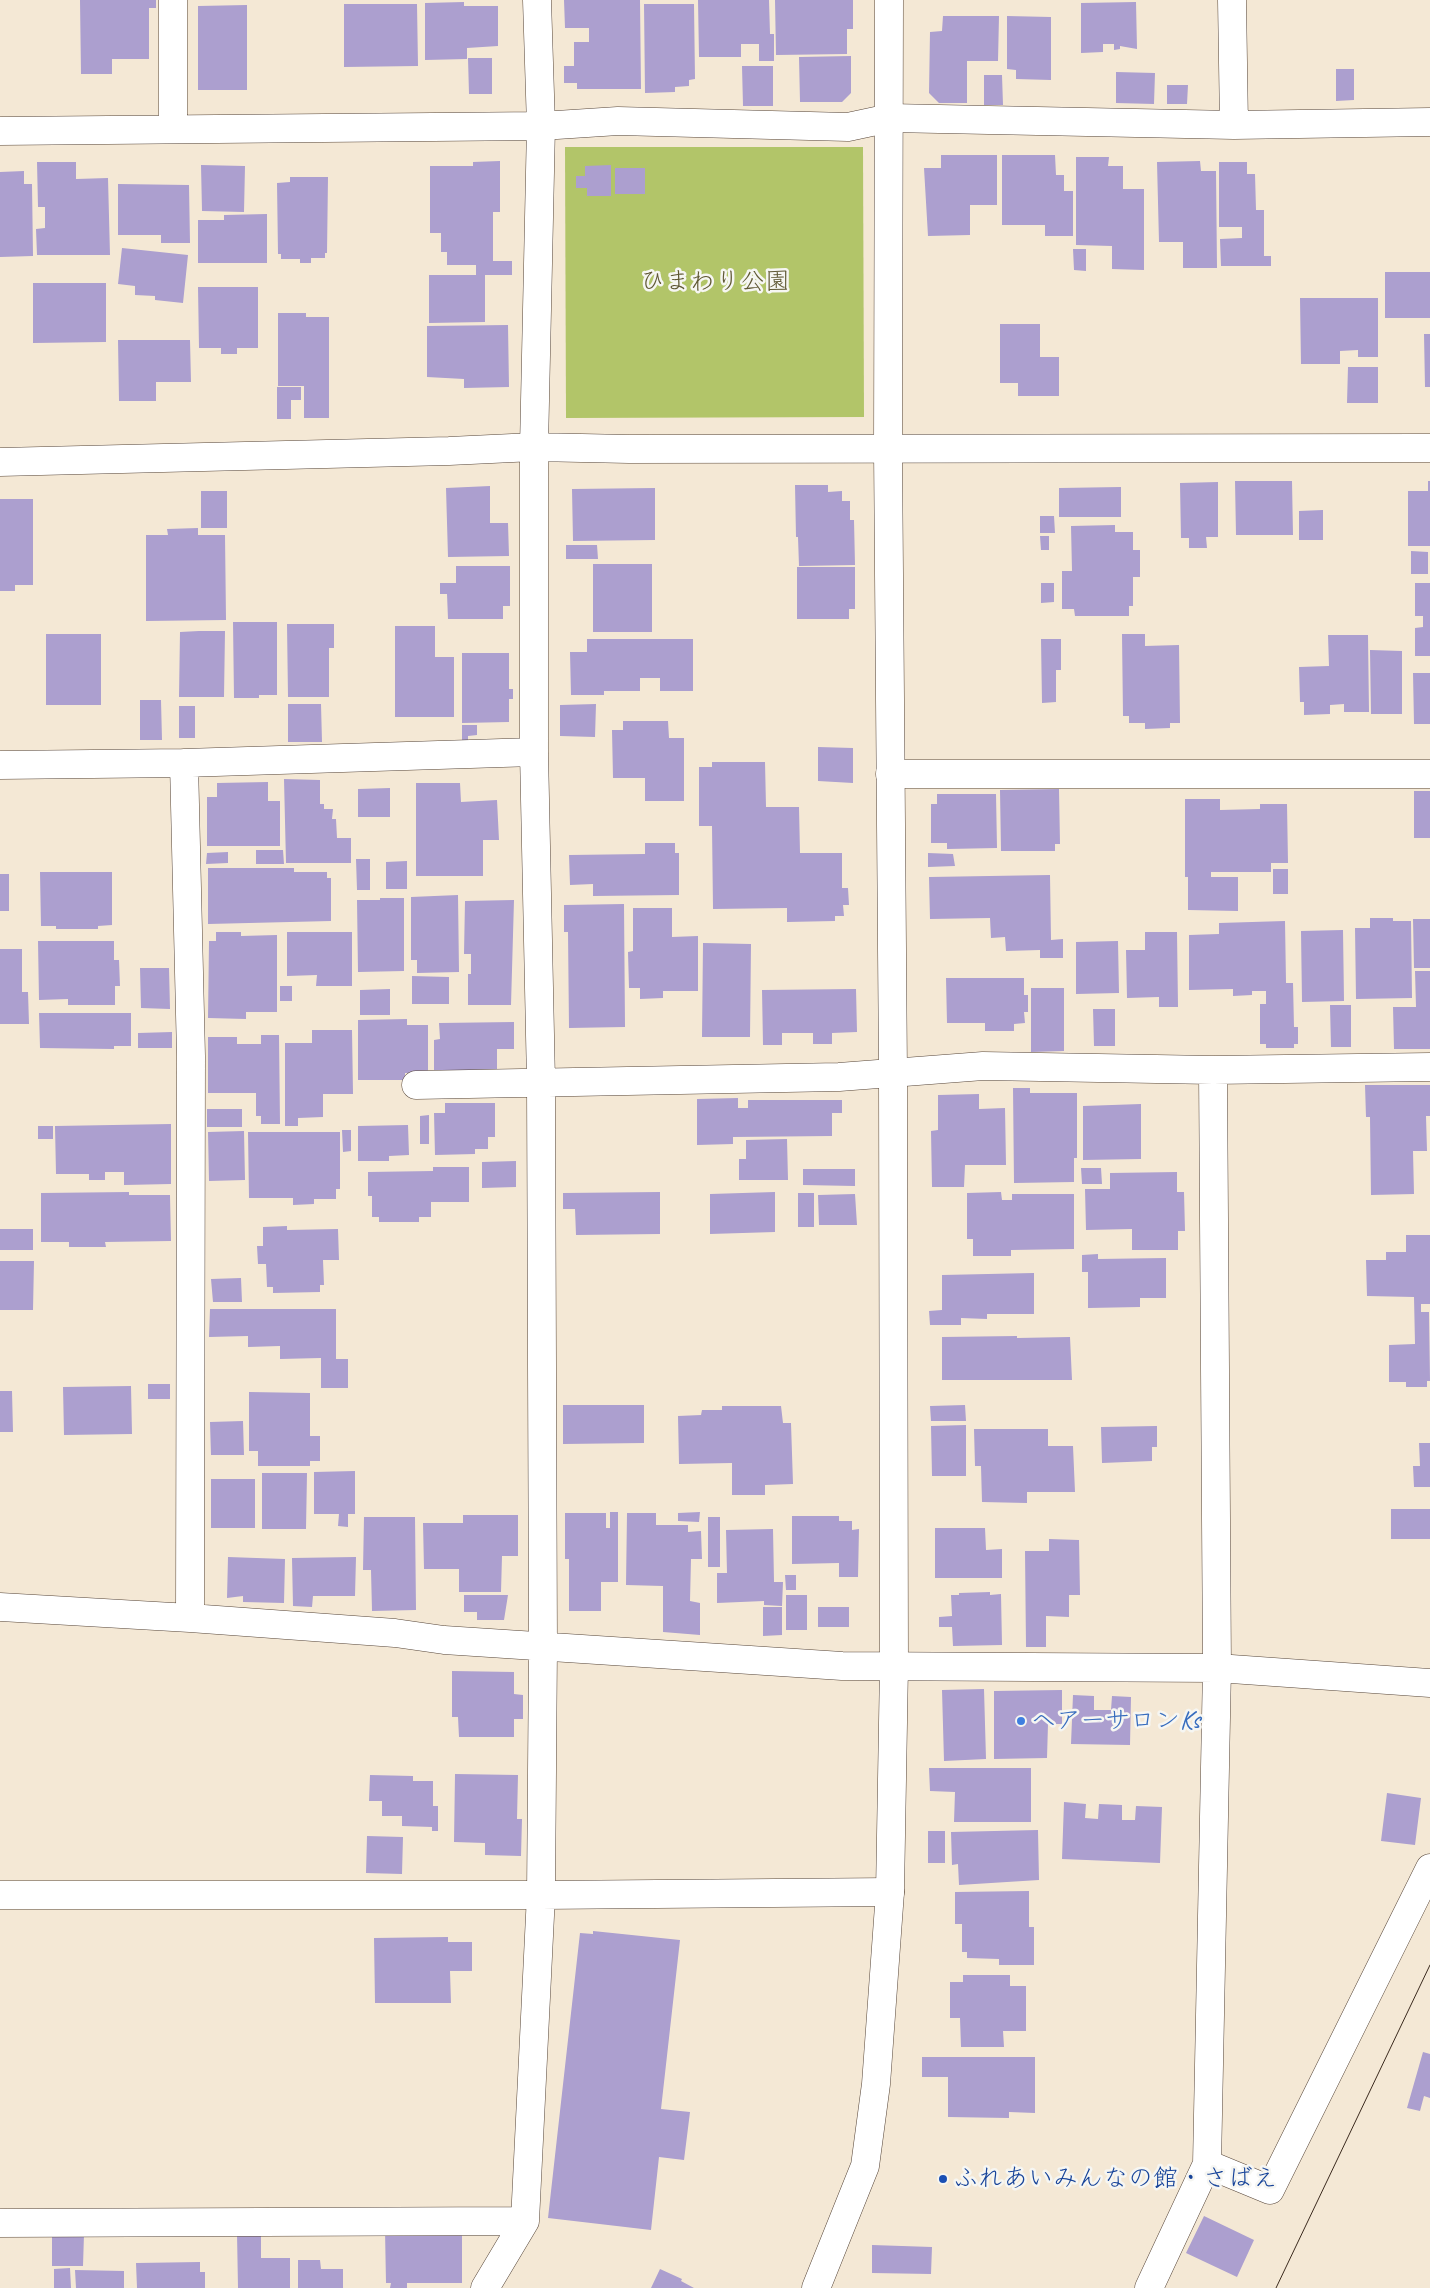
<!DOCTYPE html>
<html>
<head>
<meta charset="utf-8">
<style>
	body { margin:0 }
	canvas { display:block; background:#f4e8d5 }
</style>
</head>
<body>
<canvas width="1430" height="2288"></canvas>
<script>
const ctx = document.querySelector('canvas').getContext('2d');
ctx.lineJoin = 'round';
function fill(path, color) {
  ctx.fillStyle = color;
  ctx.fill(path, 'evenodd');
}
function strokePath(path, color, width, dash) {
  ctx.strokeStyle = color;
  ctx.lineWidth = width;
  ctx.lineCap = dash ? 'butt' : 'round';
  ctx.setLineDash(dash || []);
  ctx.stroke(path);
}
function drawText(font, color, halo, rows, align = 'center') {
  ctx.font = font + ' Caveat,"Klee One",sans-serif';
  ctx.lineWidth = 5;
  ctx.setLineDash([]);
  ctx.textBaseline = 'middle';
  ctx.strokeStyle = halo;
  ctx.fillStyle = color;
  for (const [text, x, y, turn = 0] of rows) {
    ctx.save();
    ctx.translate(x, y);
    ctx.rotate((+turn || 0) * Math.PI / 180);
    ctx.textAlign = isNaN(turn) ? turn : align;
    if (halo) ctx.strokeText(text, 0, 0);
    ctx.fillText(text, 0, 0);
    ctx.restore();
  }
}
const green = new Path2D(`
	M565,147H863L864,417L566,418Z`);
const building = new Path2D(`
	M80,0H156V8H149V59H112V74H81Z
	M564,0H640L641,89H577V83H564V66H574V42H589V28H565Z
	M698,0H769L770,34H774V61H759V44H741V57H699Z
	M775,0H853V29H847V54L776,55Z
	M464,2V6H498V46L467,48V59L425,60V3Z
	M1136,2L1137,49L1120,46V49L1114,50V44H1103V52L1081,53V3Z
	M344,4H417L418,66L344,67Z
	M644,4H694L695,79L689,80V86L675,87V92L645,93Z
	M247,5V90H198V6Z
	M943,16H999L998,61H967V103H939L929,93L930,32L942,31Z
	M1007,16L1051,17V80L1016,79V70L1007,69Z
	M851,56V93L842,102H800L799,57Z
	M468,58H492V94H469Z
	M742,66H773V106H743Z
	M1336,69H1354V100L1336,101Z
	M1116,72L1155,73L1154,104L1116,103Z
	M984,75H1002L1003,105H984Z
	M1167,85H1188L1187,104H1167Z
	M941,155H997V205H970V235L928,236L924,168H941Z
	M1002,155H1055L1056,175H1064V191H1073V236H1045V225H1002Z
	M1076,157H1109L1108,166H1123V189H1144V270L1112,269V246L1076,245Z
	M500,161V212H493V261H512V275H485V322L429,323V275H476V265H447V252H441V233H430V166H473V162Z
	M1200,161L1201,171H1216L1217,268H1183V242H1159L1157,162Z
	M37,162H76V179L108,178L110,255H37L36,229L45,228V207H38Z
	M1219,162H1247V174H1255L1256,210H1264V256H1271V266H1221L1220,239L1242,238V227H1219Z
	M201,165L245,166L244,212L202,211Z
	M611,165V196H587V188H576V176H585V166Z
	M615,168H645V194H615Z
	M24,171V184H32L33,256L0,257V172Z
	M290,177H328L327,253H325V258H311V263H300V259H281V254H278L277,183L290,182Z
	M118,184L189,185L190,243H161V235H118Z
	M267,214V263H198V220H224V215Z
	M122,248L188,255L183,303L155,300V296L135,295V286L118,284Z
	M1073,249H1086V271L1074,270Z
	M1385,272H1430V318H1385Z
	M33,283H106V342L33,343Z
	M198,287H258V348H237V354H221V348H199Z
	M1300,298H1378V357H1358V350L1340,351V364H1301Z
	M278,313H306V317H329V418H304V386H278Z
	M1000,324H1040V357H1059V396H1018V383H1000Z
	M508,325L509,387L464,388V379L427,377V326Z
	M1424,334H1430V387H1425Z
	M118,340H190L191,382H156V401H119Z
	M1348,367H1378V403H1347Z
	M277,387H301V400H291V419H277Z
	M1235,481H1292L1293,535H1236Z
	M1428,481H1430V546H1408V491H1428Z
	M1218,482V537H1206L1207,548H1189V538H1181L1180,483Z
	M795,485H828V492L842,491V501H850V520H854L855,565L799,566L798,537H796Z
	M490,486V523H508L509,556L448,557L446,488Z
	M1121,487V517H1059V488Z
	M655,488V540L573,541L572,489Z
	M201,491H227V528H201Z
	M0,499H33V585H15V591H0Z
	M1323,510V540H1299V511Z
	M1040,516H1054L1055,533H1040Z
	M1115,525V532H1133V550H1140V577H1133V606H1129V616H1075L1074,609H1062V571H1072L1071,526Z
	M198,528V535H225L226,620L146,621V535H168L167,529Z
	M1040,536H1049V550H1041Z
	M566,545H597L598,559H566Z
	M1411,551L1428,552V574H1411Z
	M593,564H652V632H593Z
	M456,566H510V606H503V619H448L447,594H440V583H456Z
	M797,567H855V609H849V619H797Z
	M1041,583H1054V602L1041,603Z
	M1415,583H1430V656H1415V628L1423,627V616H1415Z
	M233,622H277V695H259V698H234Z
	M287,624H334V648H329V697H288Z
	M395,626H435V657H454V717H395Z
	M199,631H225L224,697H179L180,632Z
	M46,634H101V705H46Z
	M1122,634H1145V646L1179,645L1180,723H1170V728L1145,729V723H1129V716H1123Z
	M1328,635H1368L1369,712H1344V704L1330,705V714L1304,715V702H1300L1299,667L1329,666Z
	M587,639H693V691H660V678H640V691H604V695H571L570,652H587Z
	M1041,639H1061V670H1056V702L1042,703Z
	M1370,650L1402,651V714H1371Z
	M462,653H509V689H513V699H509V722L462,723Z
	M1413,673H1430V724H1414Z
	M140,700H161L162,740H140Z
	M288,704H321L322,742H288Z
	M596,704L595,737L560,736V705Z
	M179,706H195V738H179Z
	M623,721H668L669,738H684V801H645V778H613L612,730H623Z
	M462,725H477V735L468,736V740H462Z
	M818,747L853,748V783L818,781Z
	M712,762H765L766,807H799L800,853H842V888H848L849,905H843L844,916H835V921L787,922V908L713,909L712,826H699V767H712Z
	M284,779L320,780V804H324V809H333L332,819H336L337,838H351V863H286Z
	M268,782V801H280V846H207V797H217V783Z
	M416,783H460L461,802L497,800L499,840H483V876H416Z
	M390,788V817H358V789Z
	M1059,789L1060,844H1055V851H1001L1000,790Z
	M1414,791H1430V838H1414Z
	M937,794H996L997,848L947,849V843H931V804H937Z
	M1185,799H1220V810L1260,809V804H1287L1288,863H1271V872H1211V877H1238V911L1188,910V877H1185Z
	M645,843H675V853H679V895L593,896V884L570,885L569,855L645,854Z
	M256,850H283L284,864H256Z
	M228,852V863L206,864L207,853Z
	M928,853L953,854L955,866L928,867Z
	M356,859H370V890H357Z
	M407,861V889H386V862Z
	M208,868H294V872H327V878H331V921L208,924Z
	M1273,869H1288V894H1273Z
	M40,872H112V925L98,926V929H56V926H41Z
	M0,874H9V911H0Z
	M1050,875L1051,940L1063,939V958H1040V950L1006,951L1005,937L991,938L990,918L930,919L929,877Z
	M458,895L459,972L417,973V960H411V897Z
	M380,898H404V971L358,972L357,900H380Z
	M514,900L511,1005H468V974H471V954H464L465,901Z
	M624,904L625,1027L569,1028L568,932H564V905Z
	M633,908H672V937L698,936V991H663V998L640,999V988H629L628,952L633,951Z
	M1370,918H1393V921H1411L1412,998L1356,999L1355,928H1370Z
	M1413,919H1430V968H1414Z
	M1285,921L1286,983H1293L1294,1027H1298V1044H1294V1048H1266V1044H1260V1004H1266V991H1252V995L1233,996V989L1189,990V935L1219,934V923Z
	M1343,930L1344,1001L1302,1002L1301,931Z
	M216,932H241V936L277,935V1012H246V1019L208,1018L209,941H216Z
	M287,932H352V986H316L317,975L287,976Z
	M1145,932H1177L1178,1007H1159V997L1127,998L1126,950H1145Z
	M38,941H114V960H119L120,986H115V1005H68V999L39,1000Z
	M1118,941L1119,993L1076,994V942Z
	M703,943L751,944L750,1037H702Z
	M0,949H22V992H28L29,1024H0Z
	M140,968H169L170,1009L141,1008Z
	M1415,971H1430V1049H1394L1393,1007H1416Z
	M412,976L449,977V1004H412Z
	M946,978H1024V995H1028V1012H1024L1025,1023L1014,1024V1031H985V1023H947Z
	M280,986H292V1001H280Z
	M1031,988H1064V1051L1031,1052Z
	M390,989V1015H360V990Z
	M856,989L857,1032L832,1033V1044H813V1033H782V1045H763L762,990Z
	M1330,1005H1351V1047H1331Z
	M1093,1009H1115V1046H1094Z
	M39,1013H131V1046H114V1049L40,1048Z
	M407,1019V1025H428V1073H405V1080H358V1020Z
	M514,1022V1049H497V1070H434V1040L440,1039L439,1023Z
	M312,1030H352L353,1094H323V1117L298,1118V1126H285V1043H312Z
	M172,1032V1048H138V1033Z
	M261,1035H279L280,1124H261V1116H256V1093H208V1037H237V1044H261Z
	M1365,1085H1430V1116H1426L1427,1151H1413L1414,1194L1371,1195L1370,1117H1366Z
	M1013,1088H1030V1093H1077V1158H1074V1182L1014,1183Z
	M979,1094V1109L1005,1108L1006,1165H965L964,1187H932L931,1131L938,1130V1095Z
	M738,1098V1108H748V1100H842V1113H832V1136L733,1137V1144L697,1145V1099Z
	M445,1103H495V1137H488V1149H475V1154L435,1155L434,1113H445Z
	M1141,1104V1159L1083,1160V1106Z
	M207,1109H242V1127H207Z
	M429,1115V1144H420V1116Z
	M171,1124V1184L124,1185V1172H105V1180H89V1174H56L55,1126Z
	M408,1125L409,1155L389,1156V1161H358V1126Z
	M38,1126H53V1139H38Z
	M342,1130H351V1151L343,1152Z
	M244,1131L245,1180L209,1181L208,1132Z
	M248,1132H340V1189H336V1199H314V1204L293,1205V1198H249Z
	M787,1139L788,1180H739V1159H746V1140Z
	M516,1161V1187L482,1188V1162Z
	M433,1167H469V1202H431V1217H419V1222H379V1217H372V1196H368V1172L433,1171Z
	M1081,1168H1101L1102,1184H1082Z
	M803,1169H855V1186L803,1185Z
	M1177,1172V1192H1184L1185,1231H1178V1250H1132V1229L1086,1230L1085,1189H1110V1173Z
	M129,1192V1195H170L171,1241L105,1242L106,1247H69V1242H41V1193Z
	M660,1192V1234L576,1235L575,1209H563V1193Z
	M775,1192V1232L710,1234V1194Z
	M1001,1192L1002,1200H1012V1194H1074V1249L1011,1250V1256H973V1239H967V1193Z
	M798,1193H814V1227H798Z
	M855,1194L857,1225H819L818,1195Z
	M287,1226V1230L338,1229L339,1260H323L324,1285H320V1292L273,1293V1287H267L266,1264H258L257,1246H263V1227Z
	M0,1229H33V1250H0Z
	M1406,1235H1430V1304H1421V1312H1429L1430,1381H1427V1387H1406V1382H1389V1345L1415,1344L1414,1297L1367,1296L1366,1260H1386V1252H1406Z
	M1098,1254V1259L1166,1258V1298H1140V1307L1088,1308V1272H1082V1255Z
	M0,1261H34L33,1310H0Z
	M1034,1273V1314H987V1319L961,1318V1325H930L929,1311L942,1310V1275Z
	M241,1278L242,1302H213L211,1279Z
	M210,1309H336V1359H348V1388H321V1358L280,1359V1346L248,1347V1336L209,1337Z
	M1017,1336V1338L1070,1337L1072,1380H942V1337Z
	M148,1384H170V1399H148Z
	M131,1386L132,1434L64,1435L63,1387Z
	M0,1391H12L13,1432H0Z
	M249,1392L310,1393V1436H320V1461H310V1466H258V1451H249Z
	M563,1405H644V1443L563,1444Z
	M965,1405L966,1421H931L930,1406Z
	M722,1406H781L783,1423H791L793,1484L765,1485V1495H732V1463L679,1464L678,1416L701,1415L702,1410H722Z
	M243,1421L244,1455H211L210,1422Z
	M966,1425V1476H932L931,1426Z
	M1157,1426V1447H1152V1461L1102,1463L1101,1427Z
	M974,1429H1048V1446H1073L1075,1492H1027V1503L982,1502L981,1466H975Z
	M1419,1443H1430V1487H1414L1413,1466H1420Z
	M355,1471V1514H348V1527L338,1526L339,1514H314V1472Z
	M262,1473H307L306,1529H262Z
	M211,1479H255V1528H211Z
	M1391,1509H1430V1539H1391Z
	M610,1512H618V1582H601V1611H569V1559H565V1513H606V1528H610Z
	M700,1512L699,1522L678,1521V1513Z
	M627,1513H656V1525H688V1532L701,1531L702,1559H691L690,1601L700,1603V1635L663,1632V1586L626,1585Z
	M463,1515H518V1556H502L501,1592H459V1569H424L423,1523H463Z
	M792,1516H839V1521H852V1530L859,1529L858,1577H839V1563L792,1564Z
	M364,1517H415L416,1610L372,1611L371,1570H363Z
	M708,1517H720V1567H708Z
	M935,1528H985L986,1550L1002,1549V1578H935Z
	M773,1529L774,1582H783L782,1606L764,1605V1601L717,1603V1573H727L726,1530Z
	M1049,1539L1079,1540L1080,1595H1069V1617L1046,1616V1647H1026L1025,1551H1049Z
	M228,1557L285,1559L284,1603L243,1602V1596L227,1598Z
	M356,1557L355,1596H313L312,1607L293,1606L292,1558Z
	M785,1575H796V1590H786Z
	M990,1592V1595L1001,1594L1002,1645L953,1646L952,1627H939V1617L952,1616L951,1595H959V1593Z
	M464,1595H508L504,1620H477V1612H464Z
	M786,1595H807V1630H786Z
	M763,1607H782V1635L763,1636Z
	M818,1607H849V1627H818Z
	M452,1671L514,1672V1694L523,1695V1719H514V1737H459L458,1717H452Z
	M984,1689L986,1759L944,1761L942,1690Z
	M1062,1690V1724H1048L1047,1758L994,1759V1691Z
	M1073,1695L1094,1696V1710H1111L1112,1696L1131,1697L1130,1745L1071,1744Z
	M929,1768H1031V1822H954L955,1792L930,1791Z
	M455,1774L518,1775L517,1819H522L521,1856L485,1855V1843L454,1842Z
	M370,1775L413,1776V1781H433V1806H438V1831H432V1827L402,1826V1816H382V1801H369Z
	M1387,1793L1421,1798L1415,1845L1381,1841Z
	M1064,1802L1086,1804L1085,1818L1098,1819L1099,1804L1122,1805V1820H1135L1136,1806L1162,1807L1160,1863L1062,1859Z
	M1038,1830L1039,1880L959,1885L958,1864L952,1865L951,1832Z
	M928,1831H945V1863H928Z
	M367,1836L403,1837L402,1874L366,1873Z
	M1029,1891V1927H1034V1965H999V1959L967,1958V1952H962V1924H955V1892Z
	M593,1931L680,1940L661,2109L690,2112L684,2160L659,2157L651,2230L548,2218L580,1933L593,1934Z
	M448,1937V1942H472V1971H450L451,2003H375L374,1938Z
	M963,1975H1010V1986H1026V2031H1003L1004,2047H961L960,2018H950V1982H963Z
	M1423,2052L1430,2054V2098L1424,2096L1420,2111L1407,2108Z
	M922,2057H1035V2113L1009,2112V2118L948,2117V2077H922Z
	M1204,2216L1254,2240L1237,2277L1186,2253Z
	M462,2229V2283H407V2288H390L391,2283H386L385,2230Z
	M237,2233H261V2258H290V2288H238Z
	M52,2234H84L83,2266H52Z
	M872,2245L932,2247L931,2274L872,2273Z
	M298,2260H320L321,2269H343V2288H298Z
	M200,2262V2272H205V2288H137L136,2263Z
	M70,2268L71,2288H54V2269Z
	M660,2269L682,2279L681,2281L694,2288H651Z
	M75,2270L124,2271V2288H76Z`);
const minor = new Path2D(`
	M173,0V129
	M1232,0L1234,125
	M0,131L541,126L618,121L848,127L890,118L1234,125L1430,122
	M0,462L449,451L534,447L629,449L1430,448
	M184,763L191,1056L190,1618
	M0,765L184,763L534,752
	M890,774H1430
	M416,1085L839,1077L983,1066L1213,1070L1430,1067
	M0,1607L190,1618L395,1633L444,1640L842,1666L1217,1668L1430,1683
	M0,1895H541L890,1892
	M1207,2164L1270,2190L1430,1868
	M0,2223L525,2221
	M485,2288L525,2221L541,1895L543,1647L541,1082L534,752V447L541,126L537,0
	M1149,2288L1207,2164L1217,1668L1213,1070`);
const tertiary = new Path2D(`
	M816,2288L865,2166L876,2084L890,1892L894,1666L893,1074L888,449L889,0`);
const tram = new Path2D(`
	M1276,2288L1430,1965`);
const markers = [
	[1021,1721,5,"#3f7fe0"],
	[943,2179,5,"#1a4fb4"]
];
const parkNames = [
	["ひまわり公園",715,282]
];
const shopNames = [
	["ヘアーサロンKs",1031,1721]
];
const transitNames = [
	["ふれあいみんなの館・さばえ",953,2179]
];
fill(green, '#b2c569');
fill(building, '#ac9fcf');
strokePath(minor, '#574639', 29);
strokePath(tertiary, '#574639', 29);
strokePath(minor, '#fff', 28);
strokePath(tertiary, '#fff', 28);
strokePath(tram, '#3b2a1e', 1);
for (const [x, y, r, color] of markers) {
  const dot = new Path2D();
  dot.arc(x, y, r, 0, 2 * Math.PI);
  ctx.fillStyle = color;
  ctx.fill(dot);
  strokePath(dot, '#f6f6f2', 2);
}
drawText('25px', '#5f5834', '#f6f6f2', parkNames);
drawText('25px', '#366cbe', '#f6f6f2', shopNames, 'left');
drawText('25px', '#164399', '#f6f6f2', transitNames, 'left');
</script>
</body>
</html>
